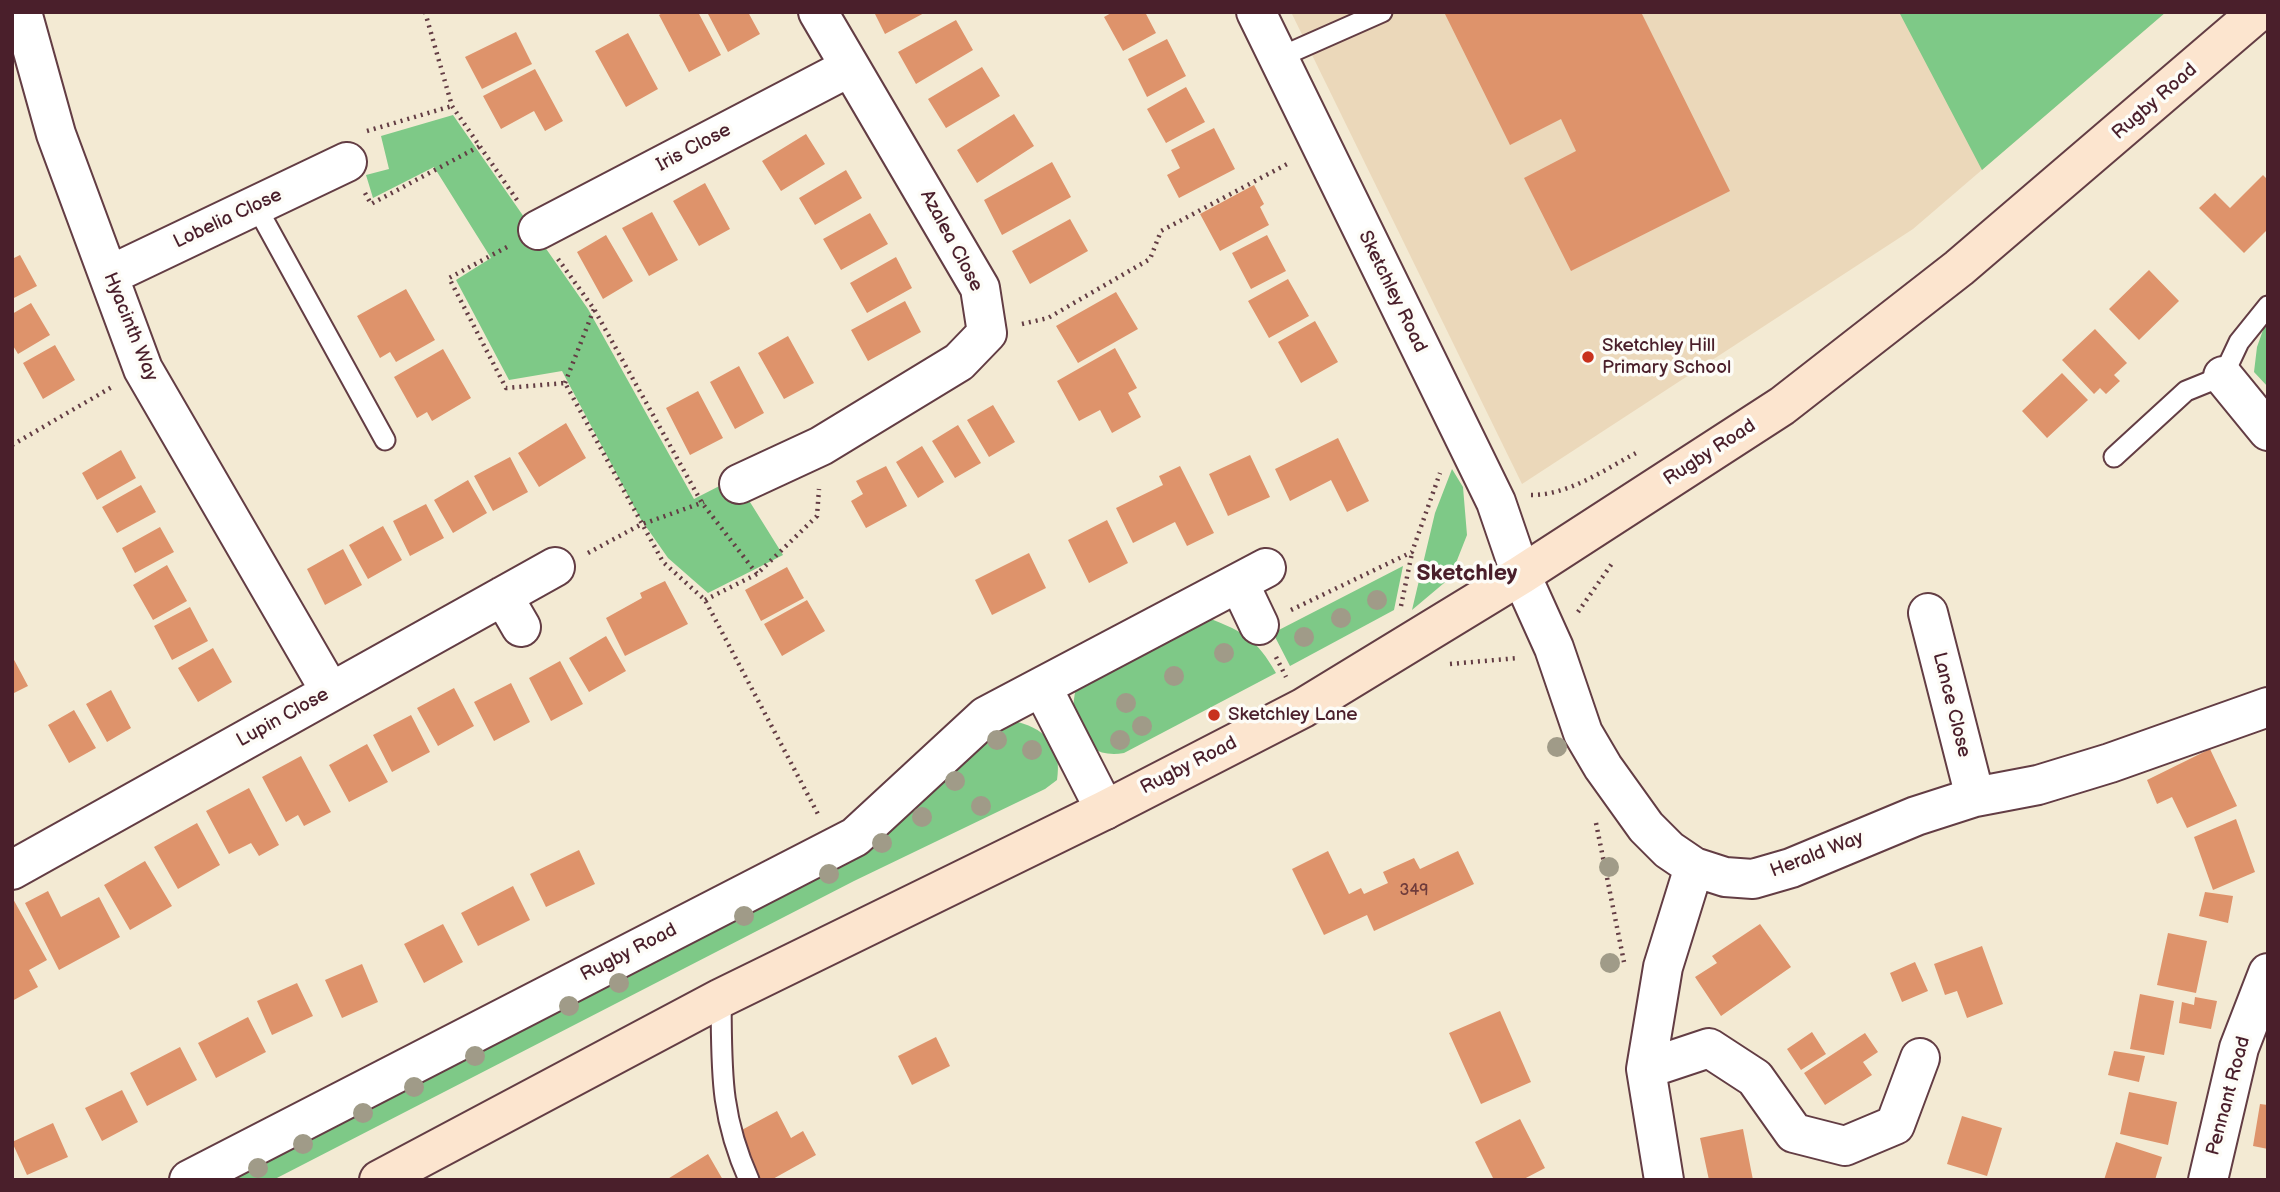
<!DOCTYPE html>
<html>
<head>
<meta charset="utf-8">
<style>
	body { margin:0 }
	#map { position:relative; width:2280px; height:1192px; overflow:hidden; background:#f3ead3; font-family:"Balsamiq Sans",sans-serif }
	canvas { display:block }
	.frame { position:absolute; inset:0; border:14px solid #4a1f2b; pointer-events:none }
</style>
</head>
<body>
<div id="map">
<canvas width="2280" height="1192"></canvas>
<div class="frame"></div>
</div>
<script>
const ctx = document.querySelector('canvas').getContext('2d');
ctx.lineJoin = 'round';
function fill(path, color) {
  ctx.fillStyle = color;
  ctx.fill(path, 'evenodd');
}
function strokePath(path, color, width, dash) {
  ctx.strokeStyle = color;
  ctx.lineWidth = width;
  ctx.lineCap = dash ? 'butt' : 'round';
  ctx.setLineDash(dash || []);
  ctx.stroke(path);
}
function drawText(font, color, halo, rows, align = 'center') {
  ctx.font = font + ' "Balsamiq Sans",sans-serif';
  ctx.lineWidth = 7;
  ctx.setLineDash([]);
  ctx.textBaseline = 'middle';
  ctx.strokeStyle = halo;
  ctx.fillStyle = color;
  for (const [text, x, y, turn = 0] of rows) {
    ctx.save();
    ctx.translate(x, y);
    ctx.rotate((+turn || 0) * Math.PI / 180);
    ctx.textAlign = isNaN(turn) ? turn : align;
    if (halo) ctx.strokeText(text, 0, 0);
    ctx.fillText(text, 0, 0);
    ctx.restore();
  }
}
const built = new Path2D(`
	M1291,12H2166L1913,229L1522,484Z`);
const green = new Path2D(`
	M1899,12H2166L1982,170Z
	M453,115L588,309L694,499L735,478L783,555L708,593L668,558L640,518L562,371L509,380L456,280L491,258L434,167L373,198L366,175L389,169L381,136Z
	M2268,316V387L2254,372L2257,347Z
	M1452,469L1463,487L1467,535L1450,578L1412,610L1435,513Z
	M1403,566L1394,610L1290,666L1273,633Z
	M1208,618C1245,632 1257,640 1276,673L1124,753C1082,760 1067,724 1076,688Z
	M1018,722C1048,730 1062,749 1057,780L1045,789L854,881L273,1180H203L838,851L1002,723Z`);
const building = new Path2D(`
	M664,12H698L721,55L689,72L659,15Z
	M707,12H748L760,34L728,52Z
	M874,12H926L885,34Z
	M1113,12H1145L1156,33L1123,51L1104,17Z
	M1444,12H1641L1730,191L1571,271L1524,178L1576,151L1561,119L1510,145Z
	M956,20L973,50L916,84L898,52Z
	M516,32L532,64L482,89L465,57Z
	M628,33L658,89L626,107L595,51Z
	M1167,39L1186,76L1147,97L1128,59Z
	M982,67L1000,96L946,128L928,99Z
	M535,69L563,121L545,131L534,111L501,129L483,96Z
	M1186,87L1205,122L1166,143L1147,109Z
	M1014,114L1034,146L977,183L957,150Z
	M1214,128L1235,169L1179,198L1167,175L1180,168L1171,150Z
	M806,134L825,164L781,191L762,161Z
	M1052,162L1071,197L1002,235L984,200Z
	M846,170L862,198L815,225L799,198Z
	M2263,175L2268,180V229L2244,253L2199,208L2215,193L2230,208Z
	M705,183L730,229L699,246L673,201Z
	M1254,185L1264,204L1260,207L1269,225L1220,251L1200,214Z
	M652,212L678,260L649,276L622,228Z
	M870,213L888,244L841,270L823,239Z
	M1070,219L1088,251L1030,284L1012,251Z
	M606,235L633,281L603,299L577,252Z
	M1267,235L1286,271L1251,289L1232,253Z
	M20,255L37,286L12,299V259Z
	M896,257L912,288L867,313L850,283Z
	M2149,270L2179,301L2139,340L2109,309Z
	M1288,279L1309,316L1269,338L1248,301Z
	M406,289L435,340L396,362L390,352L380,358L357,316Z
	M1116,292L1138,329L1078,363L1056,326Z
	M905,301L921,332L868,361L851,330Z
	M31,303L50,335L18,354L12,344V314Z
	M1315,321L1338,362L1301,383L1278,342Z
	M2095,329L2127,363L2114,375L2120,381L2106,394L2100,388L2094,394L2062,360Z
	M788,336L814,383L784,399L758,353Z
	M55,345L75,380L43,399L23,363Z
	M1115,348L1137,388L1128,393L1141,417L1112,433L1100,410L1079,421L1057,381Z
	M443,349L471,398L432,421L427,412L417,418L394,377Z
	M739,366L764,413L735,429L710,382Z
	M2062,373L2088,400L2047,438L2022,411Z
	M698,391L723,438L690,455L666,408Z
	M993,405L1015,442L989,457L967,420Z
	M566,423L586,458L539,487L518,453Z
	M958,425L981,463L955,478L932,441Z
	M1338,438L1369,501L1347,512L1331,480L1290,501L1275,469Z
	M922,446L944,482L918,498L896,462Z
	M121,450L136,478L97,500L82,473Z
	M1250,455L1270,497L1228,516L1209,474Z
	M510,457L528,492L493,511L474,476Z
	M886,466L907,506L866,528L851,501L863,494L856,481Z
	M1180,466L1214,533L1187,546L1175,522L1133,543L1116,508L1163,485L1159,476Z
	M468,480L487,513L453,533L434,500Z
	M141,485L156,512L117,533L102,507Z
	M426,504L444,538L410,556L393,521Z
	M1107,520L1128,563L1089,583L1068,540Z
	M383,526L402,560L368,579L349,545Z
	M160,527L174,552L135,573L122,548Z
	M343,549L362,585L325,605L307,569Z
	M1029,553L1046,588L992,615L975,580Z
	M167,565L187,601L153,620L133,585Z
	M787,567L804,598L761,621L745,590Z
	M665,581L688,624L625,656L606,618L642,598L640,593Z
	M807,600L825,631L782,656L764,624Z
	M190,607L208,641L172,660L154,626Z
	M606,636L626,671L589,692L569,658Z
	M213,648L232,682L198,702L178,668Z
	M12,656L28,686L12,694Z
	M560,661L583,704L551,721L529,678Z
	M511,683L530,722L494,741L474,702Z
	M454,688L474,726L438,746L417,708Z
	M111,690L131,728L107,742L86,704Z
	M74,710L96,748L69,763L48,725Z
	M411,715L430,752L392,772L373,735Z
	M367,744L388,782L349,802L329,765Z
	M2210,749L2237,806L2187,828L2172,797L2157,804L2147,780Z
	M301,756L331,812L304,826L298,815L286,822L262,777Z
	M249,788L279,845L259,856L251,843L229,854L206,811Z
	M2236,819L2255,872L2213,890L2194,837Z
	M197,823L220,865L178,889L154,847Z
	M579,850L595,884L546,907L530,874Z
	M1328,851L1349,894L1361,888L1364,894L1388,883L1383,872L1414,858L1420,869L1458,851L1474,884L1374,931L1367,915L1324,935L1292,869Z
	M145,861L172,906L130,930L104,885Z
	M513,886L530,920L478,946L461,913Z
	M48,891L61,917L99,897L120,937L59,970L25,903Z
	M2205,892L2233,896L2228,923L2199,916Z
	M12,897L47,960L29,970L38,987L12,1001Z
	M443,924L463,962L424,983L404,944Z
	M1760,924L1791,967L1721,1016L1695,977L1717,963L1712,956Z
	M2168,933L2207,941L2196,993L2157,985Z
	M1982,946L2003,1004L1967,1018L1957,991L1945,995L1934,964Z
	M1915,962L1928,991L1902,1002L1890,973Z
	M362,964L378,1002L342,1018L325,980Z
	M297,983L313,1016L272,1035L257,1001Z
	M2140,994L2174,1001L2164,1055L2130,1049Z
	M2195,997L2217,1001L2211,1029L2179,1023L2182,1002L2194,1005Z
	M1500,1011L1531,1082L1481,1104L1449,1033Z
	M248,1017L266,1052L216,1078L198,1043Z
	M1812,1032L1826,1054L1801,1070L1787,1049Z
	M1865,1033L1878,1052L1863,1062L1872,1075L1825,1105L1804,1073Z
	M936,1037L950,1066L912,1085L898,1056Z
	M180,1047L197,1080L147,1106L130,1073Z
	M2114,1051L2145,1056L2139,1082L2108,1075Z
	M122,1090L138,1122L102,1141L85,1108Z
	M2129,1092L2177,1102L2168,1145L2120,1134Z
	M2260,1104L2268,1105V1149L2253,1146Z
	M777,1111L791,1138L803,1131L816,1155L771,1180H754L746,1164L753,1160L738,1132Z
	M1962,1116L2002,1128L1987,1176L1947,1164Z
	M1520,1119L1545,1168L1522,1180H1494L1475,1142Z
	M53,1123L68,1157L27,1175L12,1142Z
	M1743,1129L1753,1180H1709L1700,1138Z
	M2116,1142L2162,1157L2155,1180H2104Z
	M708,1154L723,1180H666Z`);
const path = new Path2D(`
	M425,12L452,106L517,200
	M367,131L452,106
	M365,193L371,204L480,146
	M507,247L449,278L506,388L565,383L663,562L705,600L819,816
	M558,259L594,309L702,503L757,574L817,516L819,489
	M1022,324L1048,318L1150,259L1161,231L1289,163
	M565,383L594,309
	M12,445L112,387
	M1531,495C1570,495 1605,469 1638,452
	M588,553L640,525L704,502
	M705,600L757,574
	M1401,606L1412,553
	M1291,610L1412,552L1440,473
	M1578,612L1613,562
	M1276,657L1286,677
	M1450,664L1518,658
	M1596,823L1624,962`);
const service = new Path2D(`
	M1278,58L1382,12
	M256,206L385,440
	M2114,457L2186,391L2223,376L2239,342L2268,306
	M721,998C722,1068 719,1113 749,1180`);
const minor = new Path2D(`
	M22,12L56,134L143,369L330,691
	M1256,12L1496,502L1521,575L1554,648L1583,733L1603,767L1646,827L1669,850L1694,867L1725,877L1753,879L1791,868L1916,816L1975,797L2038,785L2110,763L2268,707
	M538,230L850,67
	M110,275L347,162
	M2223,376L2268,431
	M739,484L821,446L959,362L987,333L980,288L818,12
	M1239,583L1259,625
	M503,596L521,627
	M1928,613L1975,797
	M1042,687L1105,810
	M12,870L555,567
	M1646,1069L1709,1048L1755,1078L1794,1133L1845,1146L1895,1125L1920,1058
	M189,1180L855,837L986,716L1266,568
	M1664,1180L1646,1069L1663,967L1694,867
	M2208,1180L2239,1048L2268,973`);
const secondary = new Path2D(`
	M379,1180L721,998L1105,810L1303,708L1521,575L1782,406L1959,268L2258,12`);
const trees = [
	[1377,600],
	[1341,618],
	[1304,637],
	[1224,653],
	[1174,676],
	[1126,703],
	[1142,726],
	[997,740],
	[1120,740],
	[1557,747],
	[1032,750],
	[955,781],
	[981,806],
	[922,817],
	[882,843],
	[1609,867],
	[829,874],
	[744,916],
	[1610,963],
	[619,983],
	[569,1006],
	[475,1056],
	[414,1087],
	[363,1113],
	[303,1144],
	[258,1168]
];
const markers = [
	[1588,357,7,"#c8321e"],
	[1214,715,7,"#c8321e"]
];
const numberNames = [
	["349",1414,891]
];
const streetNames = [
	["Rugby Road",2155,102,-41],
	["Iris Close",694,148,-28],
	["Lobelia Close",228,219,-25],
	["Azalea Close",951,241,62],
	["Sketchley Road",1392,292,64],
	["Hyacinth Way",130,327,68],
	["Rugby Road",1710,453,-33],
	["Lance Close",1951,705,76],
	["Lupin Close",283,718,-29],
	["Rugby Road",1189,766,-27],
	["Herald Way",1817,855,-21],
	["Rugby Road",629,953,-27],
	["Pennant Road",2229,1096,-75]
];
const poiNames = [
	["Sketchley Hill",1602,346],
	["Primary School",1602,368],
	["Sketchley Lane",1228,715]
];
const quarterNames = [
	["Sketchley",1467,574]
];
fill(built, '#ebd8ba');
fill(green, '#7ec987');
fill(building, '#de936b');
strokePath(service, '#633d44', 23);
strokePath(minor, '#633d44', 42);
strokePath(secondary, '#633d44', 42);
strokePath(path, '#633d44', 4.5, [2, 5]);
strokePath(service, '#fff', 19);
strokePath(minor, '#fff', 38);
strokePath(secondary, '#fce5cf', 38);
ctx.fillStyle = '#a09b88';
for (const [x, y] of trees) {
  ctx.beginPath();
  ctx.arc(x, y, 10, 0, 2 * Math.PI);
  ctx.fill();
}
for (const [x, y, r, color] of markers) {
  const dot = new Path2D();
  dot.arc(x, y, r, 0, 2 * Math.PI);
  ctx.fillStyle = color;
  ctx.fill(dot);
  strokePath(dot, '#fdfcf7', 2.5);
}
drawText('16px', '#6f3c3b', null, numberNames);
drawText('19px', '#4a1f2b', '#fdfcf7', streetNames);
drawText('19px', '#4a1f2b', '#fdfcf7', poiNames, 'left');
drawText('bold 23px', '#4a1f2b', '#fdfcf7', quarterNames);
</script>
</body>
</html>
